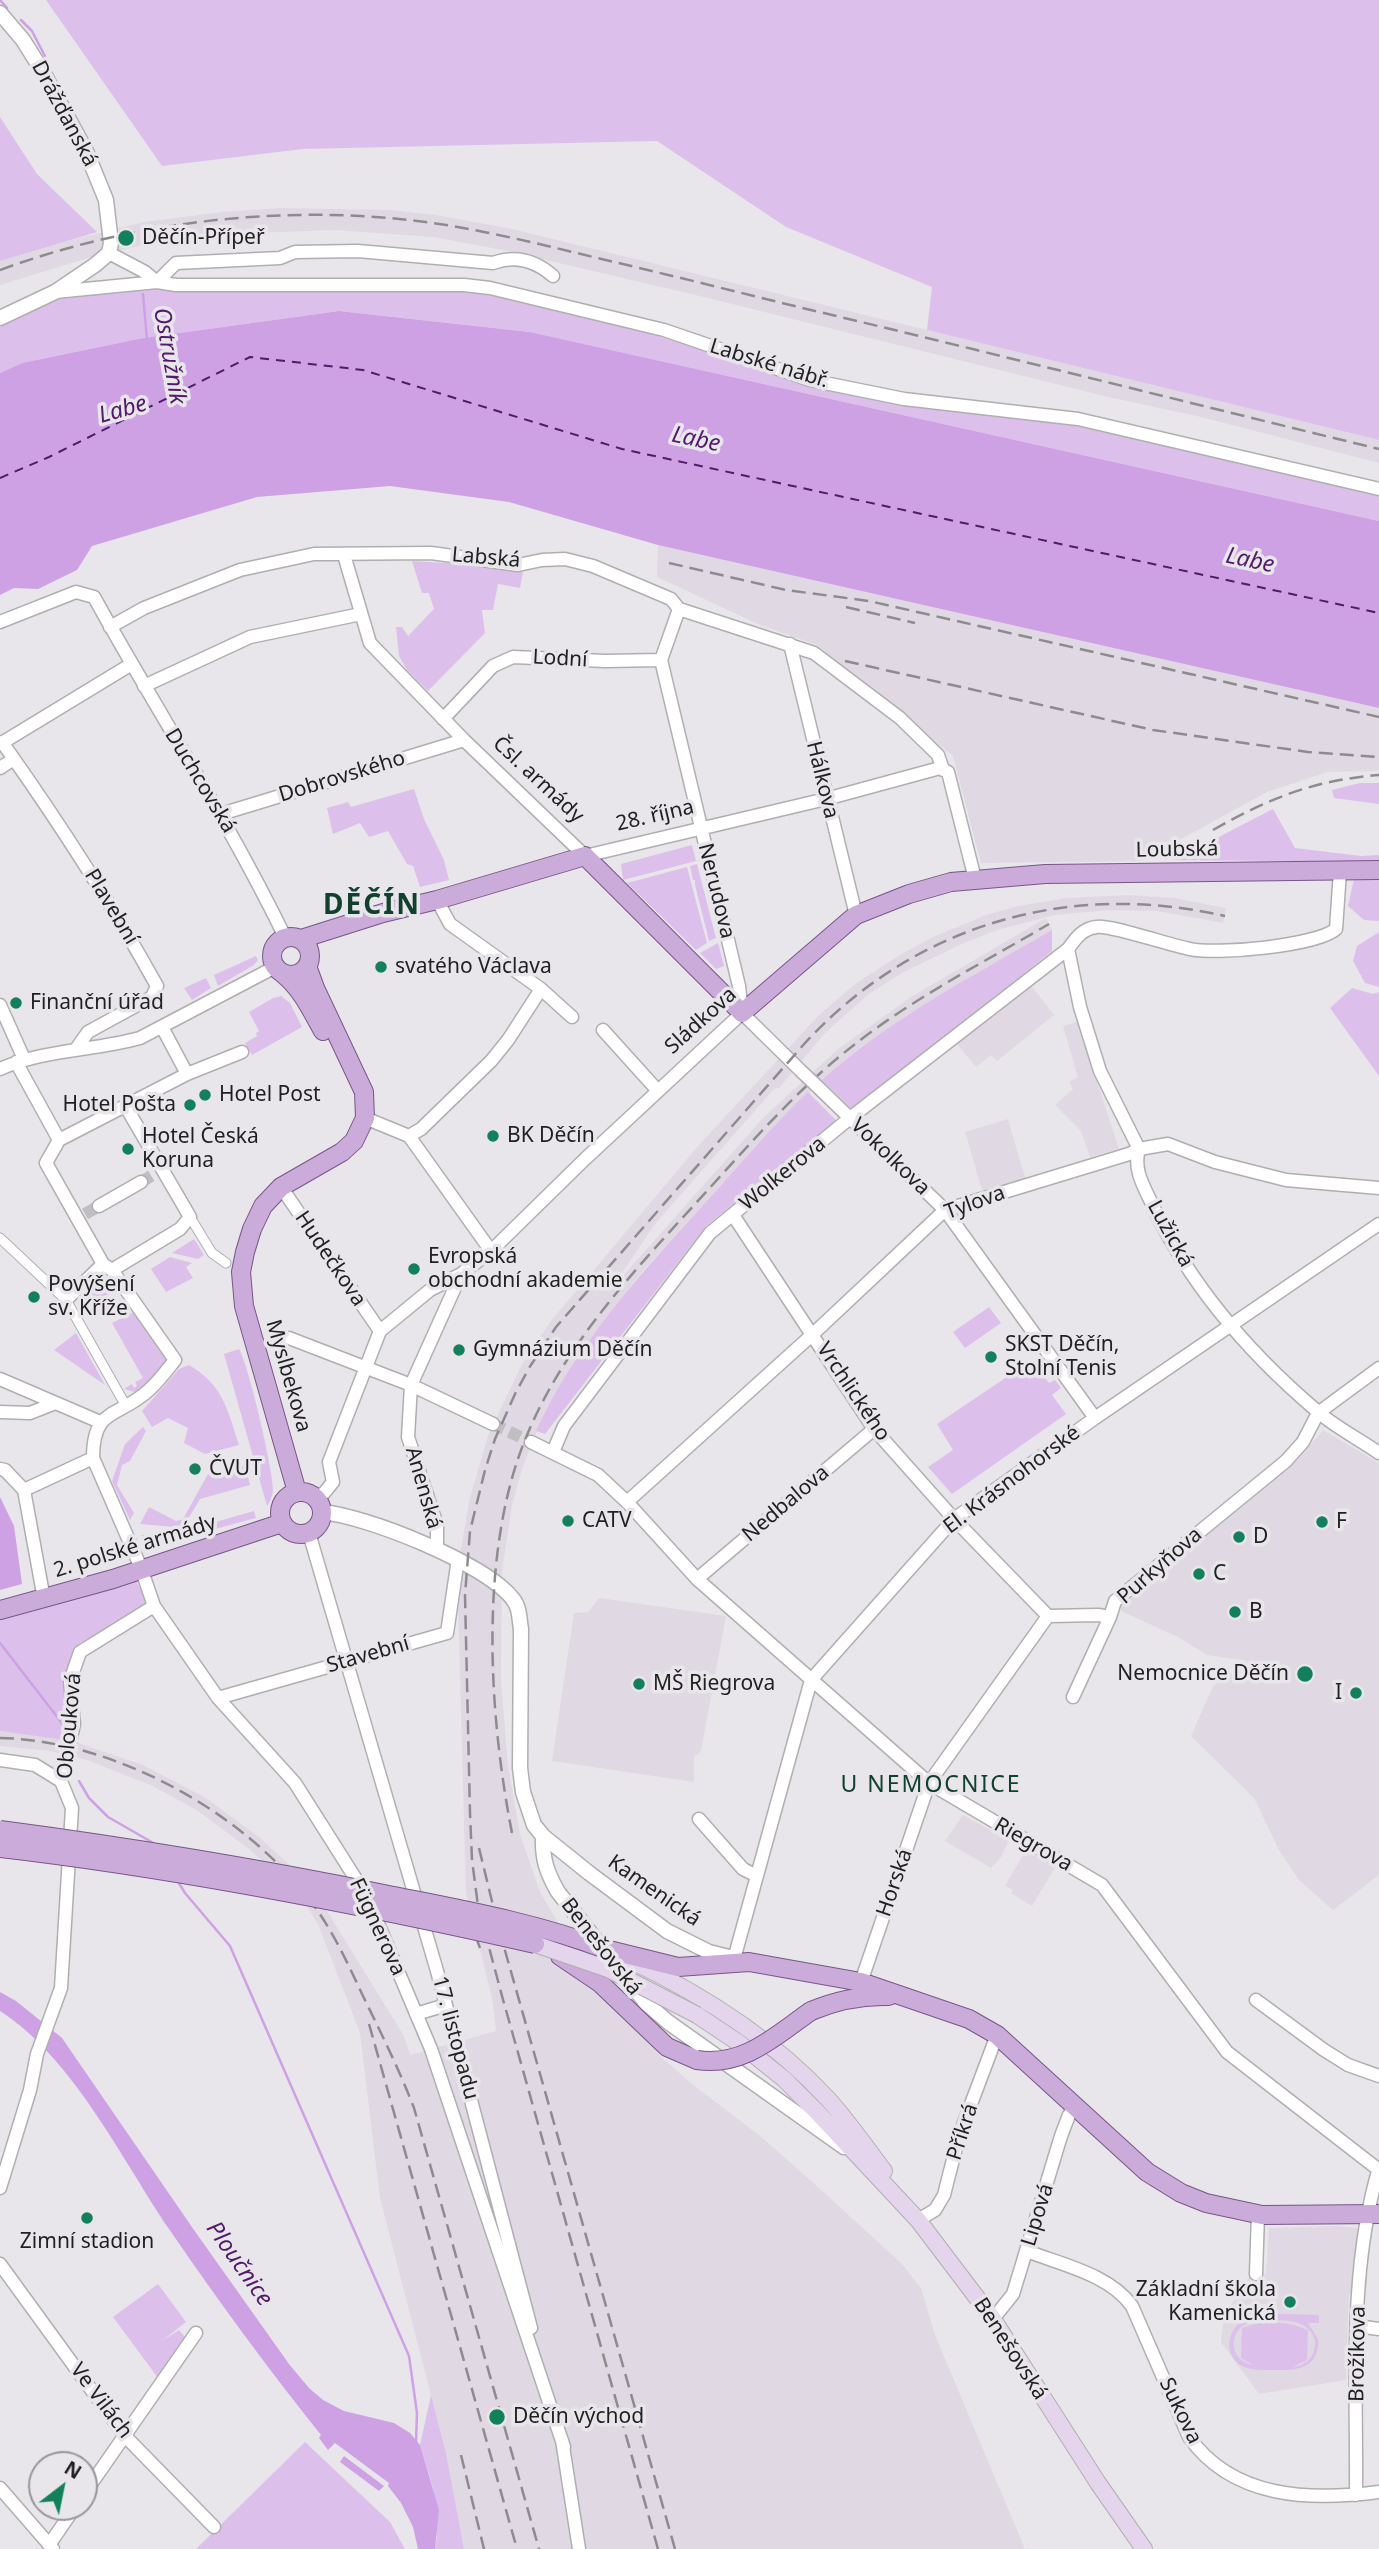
<!DOCTYPE html>
<html>
<head>
<meta charset="utf-8">
<style>
	body { margin:0 }
	#map { position:relative; width:1379px; height:2549px; overflow:hidden; background:#e8e6ea; font-family:"Noto Sans",sans-serif }
	canvas { display:block }
	.north { position:absolute; left:28px; top:2451px; width:70px; height:70px; box-sizing:border-box; background:#e8e6ea; border:2px solid #98969a; border-radius:50%; rotate:32deg; font-size:19px; font-weight:700; line-height:28px; text-align:center; color:#201f21 }
	.north::after { content:''; display:block; margin:auto; width:24px; height:32px; background:#137f5b; clip-path:polygon(50% 0,100% 100%,50% 72%,0 100%) }
</style>
</head>
<body>
<div id="map">
<canvas width="1379" height="2549"></canvas>
<div class="north">N</div>
</div>
<script>
const ctx = document.querySelector('canvas').getContext('2d');
ctx.lineJoin = 'round';
function fill(path, color) {
  ctx.fillStyle = color;
  ctx.fill(path, 'evenodd');
}
function strokePath(path, color, width, dash) {
  ctx.strokeStyle = color;
  ctx.lineWidth = width;
  ctx.lineCap = dash ? 'butt' : 'round';
  ctx.setLineDash(dash || []);
  ctx.stroke(path);
}
function drawText(font, color, halo, rows, align = 'center') {
  ctx.font = font + ' "Noto Sans",sans-serif';
  ctx.lineWidth = 7;
  ctx.setLineDash([]);
  ctx.textBaseline = 'middle';
  ctx.strokeStyle = halo;
  ctx.fillStyle = color;
  for (const [text, x, y, turn = 0] of rows) {
    ctx.save();
    ctx.translate(x, y);
    ctx.rotate((+turn || 0) * Math.PI / 180);
    ctx.textAlign = isNaN(turn) ? turn : align;
    if (halo) ctx.strokeText(text, 0, 0);
    ctx.fillText(text, 0, 0);
    ctx.restore();
  }
}
const built = new Path2D(`
	M281,208L389,210L436,215L512,229L1379,440V463L1201,417L1104,396L708,298L508,251L433,237L335,230L225,234L147,244L88,258L0,285V261L47,246L144,222L222,212Z
	M658,545L1379,708V771L1328,772L1267,792L1141,861L981,863L953,756L817,645L760,625L657,577Z
	M1129,895L1174,898L1226,908L1223,923L1157,911L1109,910L1055,915L997,930L959,945L902,973L869,994L825,1033L779,1088L774,1089L654,1225L612,1288L765,1116L838,1049L911,997L1046,918L1052,930L906,1016L831,1072L775,1125L642,1272L592,1336L546,1409L522,1469L512,1505L502,1570L501,1681L508,1766L520,1834L540,1892L562,1929L659,2055L692,2084L759,2135L819,2188L901,2263L921,2288L935,2335L1025,2549H464L446,2453L380,2198L360,2033L318,1924L307,1906L286,1882L249,1849L198,1811L153,1786L87,1760L50,1751L0,1746V1731L38,1734L75,1742L143,1765L206,1798L259,1837L296,1871L319,1898L404,2036L410,2055L496,2031L492,1998L466,1893L458,1603L460,1554L470,1497L488,1436L522,1364L550,1322L699,1145L819,1015L855,984L898,956L933,937L986,915L1018,906L1067,898Z
	M1030,984L1054,1015L997,1061L991,1055L976,1067L956,1043Z
	M1078,1022L1119,1149L1090,1157L1081,1131L1055,1105L1073,1089L1069,1082L1078,1077L1063,1026Z
	M1008,1119L1025,1178L982,1190L965,1132Z
	M1323,1430L1379,1463V1875L1333,1910L1299,1880L1280,1852L1254,1798L1191,1736L1213,1686L1248,1661L1207,1655L1178,1637L1121,1611V1606L1299,1459Z
	M599,1598L726,1616L701,1751L694,1757V1782L552,1761L574,1613L588,1612Z
	M963,1815L1009,1840L1001,1857L991,1868L945,1841Z
	M1027,1848L1056,1866L1032,1906L1011,1893L1013,1890L1005,1886Z
	M1338,2226L1358,2228L1355,2294H1349L1346,2380L1259,2394L1221,2342L1224,2316L1250,2275L1266,2274L1269,2228Z`);
const green = new Path2D(`
	M46,0H1379V440L927,330L932,287L786,227L657,141L303,149L162,166Z
	M0,117L37,174L97,232L0,261Z
	M157,287L463,291L496,294L638,330L780,375L1091,428L1379,496V521L530,332L339,311L143,338L22,363L0,373V327L57,295Z
	M412,561L481,565L523,572L520,588L498,584L493,610H482L485,633L428,691L407,670L399,656L396,627H402L408,636L434,609L429,593H422Z
	M1360,783H1379V804L1334,798L1332,790Z
	M414,789L424,819L444,860L449,880L420,887L413,866L407,864L388,831L369,837L360,823L333,834L327,808L348,802L351,807Z
	M1273,809L1295,848L1361,856L1379,855V862L1174,860Z
	M692,845L696,861L623,880L621,864Z
	M697,864L716,938L709,941L695,885V880H693L690,866Z
	M687,867L707,943L696,950L627,883Z
	M1379,878V921L1364,920L1348,906L1354,879Z
	M1052,930V951L929,1050L852,1109L822,1080C891,1018 973,976 1052,930Z
	M1379,932V987L1365,983L1353,961L1357,946Z
	M718,943L724,966L716,969L700,953Z
	M256,956L258,960L254,965L218,986L214,975Z
	M206,978L211,988L192,1000L184,988Z
	M1352,988L1373,994L1379,992V1076L1330,1008Z
	M281,996L290,1003L302,1027L252,1055L245,1043L257,1036L256,1033L259,1031L249,1012L273,998Z
	M808,1092L837,1121L706,1226L545,1434L536,1431C575,1345 640,1275 703,1205C738,1167 771,1127 808,1092Z
	M194,1239L204,1255L198,1259L172,1253Z
	M170,1257L192,1263L186,1267L193,1278L166,1292L151,1269Z
	M99,1275L104,1281L110,1278L118,1289L95,1301L86,1288Z
	M989,1307L1001,1323L965,1348L953,1332Z
	M134,1312L167,1358L166,1362L145,1387L135,1392L124,1389L132,1384L134,1388L137,1386L135,1382L143,1378L112,1323Z
	M76,1333L105,1385L54,1350Z
	M239,1349C248,1363 274,1473 273,1491C272,1496 270,1502 267,1506L224,1354Z
	M1032,1360L1049,1383L1055,1380L1061,1388L1052,1395L1066,1414L952,1494L928,1467L953,1450L937,1424Z
	M189,1365C224,1386 227,1409 239,1445L205,1454L184,1443L188,1428L168,1418L152,1427L142,1411L179,1369Z
	M143,1427L146,1431L130,1461L122,1465L117,1485L134,1513L130,1520L112,1481L125,1444Z
	M245,1465L250,1485L200,1499L185,1524L174,1527L140,1524L149,1507L176,1521L183,1519L208,1474Z
	M254,1511L256,1518L152,1546L146,1542L141,1535H170Z
	M136,1580L148,1604L78,1644L65,1684L72,1741L0,1731V1620Z
	M158,2284L186,2322L162,2341L179,2330L186,2338L158,2378L113,2317Z
	M1227,2312L1319,2315V2323H1308L1318,2339C1320,2366 1300,2371 1277,2370C1267,2370 1254,2371 1244,2367C1223,2357 1227,2333 1241,2321L1227,2320ZM1255,2321C1276,2321 1306,2315 1315,2340C1316,2355 1308,2365 1293,2367L1307,2360L1308,2330C1287,2321 1263,2320 1242,2328L1241,2358L1253,2365C1226,2360 1228,2325 1255,2321Z
	M431,2395L446,2453L464,2549H435L437,2536L433,2488L420,2445Z
	M305,2442L390,2522L405,2549H196Z`);
const water = new Path2D(`
	M339,311L530,332L1379,521V708L658,545L509,502L390,486L257,497L92,546L77,570L38,589L14,588L0,595V373L22,363L143,338Z
	M0,1497L14,1526L22,1584L0,1590Z
	M0,1992L16,2001L62,2038L194,2230L289,2364L309,2388L323,2400L344,2411L394,2423L410,2433L420,2445L439,2510L435,2549H418L413,2527L401,2503L388,2486L389,2483L335,2443L328,2450L319,2438L321,2435C268,2369 217,2299 169,2229C121,2158 73,2058 0,2011Z
	M344,2456L384,2486L379,2491L340,2462Z`);
const stream = new Path2D(`
	M0,0L7,8
	M21,20L32,31L48,62
	M143,294L147,340
	M0,1643L65,1727
	M79,1781L89,1798L108,1817L155,1844
	M177,1880L185,1893L230,1946L409,2356L417,2413L416,2442`);
const ferry = new Path2D(`
	M0,478L49,457L250,357L363,370L622,449L1379,613`);
const minorTunnel = new Path2D(`
	M141,1182L156,1173
	M85,1214L99,1206
	M493,1424L531,1442`);
const pedestrian = new Path2D(`
	M190,1217L212,1253L226,1263
	M0,1238L66,1300L126,1406`);
const minor = new Path2D(`
	M109,253L145,272L157,282
	M157,282L176,263L280,258L295,252L358,251L493,263C515,255 535,260 553,276
	M55,292L157,282L176,285H464L490,288L664,330L810,380L904,399L1078,419L1379,489
	M344,555L370,643L464,740L585,856L826,799L940,768L948,772L975,879
	M679,609L661,660L739,986L742,1013
	M0,622L76,592L94,597C157,711 228,820 285,937
	M110,627L144,608L240,570L314,554L431,553L518,565L542,560L565,559L593,566L671,599L679,609L814,653L900,718L938,755L943,770
	M790,644L856,915
	M144,686L250,637L361,614
	M443,719L493,666L513,657L605,661L661,660
	M2,742C58,821 110,901 157,986L152,997L88,1032L76,1049
	M0,744L130,665
	M0,768L14,759
	M221,814L464,740
	M437,900L450,924L541,989L572,1017
	M1068,949L1080,1007L1100,1071L1139,1149C1133,1169 1143,1185 1152,1204C1189,1284 1250,1354 1317,1411C1335,1427 1359,1439 1379,1453
	M0,1005L24,1059
	M742,1013L800,1070
	M162,1027L187,1074
	M603,1030L658,1091
	M242,1052L187,1074L59,1140L46,1163L103,1264L112,1270L175,1360C167,1370 159,1381 149,1390C119,1418 93,1406 93,1458L141,1568L154,1606L218,1698L295,1783L366,1895L431,2049L564,2447
	M16,1062L59,1140
	M0,1069C45,1049 93,1051 140,1038L275,967
	M821,1090L945,1210L1095,1418
	M365,1118L409,1136L491,1251
	M409,1136L421,1129L491,1061L508,1040L541,989
	M281,1187L380,1331
	M99,1206L141,1182
	M733,1215L874,1429L954,1519L1048,1616
	M112,1270L180,1229L190,1217L126,1107
	M66,1300L103,1264
	M289,1338L411,1385L493,1424
	M0,1379L100,1422
	M0,1412L30,1413L53,1404
	M531,1442L598,1475L627,1502L697,1579L929,1783L1102,1885L1227,2052L1379,2170
	M553,1452L564,1426L710,1233L850,1118L1068,949C1076,938 1082,929 1096,927C1109,924 1172,946 1190,949C1216,955 1316,946 1336,929L1340,871
	M0,1469L5,1470L24,1490
	M24,1490L44,1599
	M24,1490L93,1458
	M315,1497L324,1493L333,1482L329,1462L380,1331L430,1290L461,1274L491,1251L585,1159L742,1013
	M627,1502L813,1334L945,1210L1129,1154L1139,1149L1168,1144L1215,1162L1286,1180L1379,1188
	M309,1533L437,1971L531,2328
	M437,1549V1525L408,1437L411,1385L461,1274
	M697,1579L874,1429
	M1073,1697L1110,1617
	M218,1698L447,1633L458,1559
	M0,1760L35,1765L61,1781
	M699,1819L743,1869L757,1876
	M734,1959L811,1680L954,1519L1095,1418L1379,1224
	M861,1982L929,1783L1048,1616L1098,1615L1110,1617L1115,1601L1286,1461L1303,1442L1318,1413L1379,1368
	M1256,2000L1324,2050L1348,2065L1379,2076
	M416,2014L446,2005
	M0,2188L30,2090L37,2054L61,1988L72,1808L61,1781L74,1724L70,1681L80,1652L154,1606
	M918,2220L935,2210L944,2195L959,2136L997,2035
	M1027,2251C1062,2265 1109,2274 1132,2306L1189,2437C1233,2499 1310,2501 1379,2492
	M0,2264L125,2436L214,2527
	M1256,2274L1258,2214
	M993,2319L1013,2294L1061,2136L1069,2115L1075,2106
	M1358,2326L1379,2329
	M562,2440L579,2549
	M0,2488L53,2549
	M84,2494L196,2333
	M1356,2495C1357,2387 1348,2272 1379,2168
	M49,2545L75,2507`);
const tertiary = new Path2D(`
	M0,13L23,40L43,72L86,151L106,200L111,243L109,253L95,265L55,292L0,318
	M322,1512C367,1516 484,1563 512,1598C520,1607 519,1618 521,1629L520,1768L523,1792L534,1825L543,1836L589,1873L667,1931L709,1952L737,1959
	M543,1836C542,1859 547,1873 558,1892L646,2003L668,2022L844,2147`);
const secondary = new Path2D(`
	M630,1960C703,1995 773,2039 828,2099C848,2121 866,2147 884,2171
	M697,2015L739,2043L784,2079L817,2112L918,2220L993,2319L1098,2483L1144,2549`);
const primary = new Path2D(`
	M272 956a19 19 0 1 1 38 0a19 19 0 1 1-38 0Z
	M301,939L383,913L437,900L585,856L742,1013L856,915L909,894L951,882L1045,874L1379,870
	M282,973C302,989 311,1010 323,1031
	M280 1513a21 21 0 1 1 42 0a21 21 0 1 1-42 0Z
	M297,1492L244,1306L241,1272L245,1252L252,1229L263,1206L281,1187L342,1152L354,1141L365,1118L364,1092L315,988L307,966
	M0,1610L113,1579L282,1523
	M605,1949L678,1967L749,1962L861,1982L969,2019L997,2035L1147,2172L1181,2193L1206,2203L1262,2215L1379,2214
	M560,1956L600,1983L667,2047L697,2060
	M811,2011C837,2000 861,1995 889,1996`);
const rail = new Path2D(`
	M0,270C136,220 290,203 433,223C487,231 540,244 593,257C657,272 722,288 786,304C984,351 1181,401 1379,449
	M669,563L786,590L869,601L1379,717
	M846,607L915,623
	M845,661L1153,730L1308,752L1379,757
	M1213,830C1269,798 1315,780 1379,775
	M0,1738C114,1740 244,1812 312,1903C333,1931 348,1964 363,1996C381,2033 399,2069 414,2108L539,2549
	M512,1833C490,1721 481,1578 515,1468C549,1359 632,1273 707,1191C756,1137 804,1082 863,1038C921,994 986,961 1049,924
	M479,1848L498,1926L675,2549
	M468,1916L480,1948
	M369,2024L517,2549
	M461,2455L484,2549
	M658,2549L502,1996L478,1906L472,1860L470,1813L465,1595L470,1531L485,1470L495,1439L515,1394L529,1368L556,1327L805,1043C914,925 1068,880 1225,916`);
const minorBridge = new Path2D(`
	M800,1070L821,1090`);
const secondaryBridge = new Path2D(`
	M535,1944L608,1969L697,2015`);
const primaryBridge = new Path2D(`
	M0,1830C129,1847 256,1868 384,1894C458,1909 534,1922 605,1949
	M0,1848C180,1869 358,1904 535,1944
	M697,2060C744,2067 775,2036 811,2011`);
const markers = [
	[126,238,9,"#137f5b"],
	[381,967,7,"#137f5b"],
	[16,1003,7,"#137f5b"],
	[205,1095,7,"#137f5b"],
	[190,1105,7,"#137f5b"],
	[493,1136,7,"#137f5b"],
	[128,1149,7,"#137f5b"],
	[414,1269,7,"#137f5b"],
	[34,1297,7,"#137f5b"],
	[459,1350,7,"#137f5b"],
	[991,1357,7,"#137f5b"],
	[195,1469,7,"#137f5b"],
	[568,1521,7,"#137f5b"],
	[1322,1522,7,"#137f5b"],
	[1239,1537,7,"#137f5b"],
	[1199,1574,7,"#137f5b"],
	[1235,1612,7,"#137f5b"],
	[1305,1674,9,"#137f5b"],
	[639,1684,7,"#137f5b"],
	[1356,1693,7,"#137f5b"],
	[87,2218,7,"#137f5b"],
	[1290,2302,7,"#137f5b"],
	[497,2417,9,"#137f5b"]
];
const streetNames = [
	["Drážďanská",64,114,62],
	["Labské nábř.",769,364,17],
	["Labská",486,558,5],
	["Lodní",560,659,3],
	["Dobrovského",342,777,-17],
	["Čsl. armády",538,780,43],
	["Hálkova",822,780,76],
	["Duchcovská",200,781,59],
	["28. října",655,816,-13],
	["Loubská",1177,850,-1],
	["Nerudova",716,891,76],
	["Plavební",111,907,59],
	["Sládkova",701,1021,-42],
	["Vokolkova",890,1157,44],
	["Wolkerova",783,1174,-39],
	["Tylova",975,1203,-20],
	["Lužická",1170,1234,61],
	["Hudečkova",330,1259,56],
	["Myslbekova",288,1376,74],
	["Vrchlického",853,1392,56],
	["El. Krásnohorské",1012,1480,-37],
	["Anenská",423,1488,74],
	["Nedbalova",786,1504,-40],
	["2. polské armády",135,1547,-17],
	["Purkyňova",1160,1566,-41],
	["Stavební",368,1655,-16],
	["Oblouková",70,1726,-85],
	["Riegrova",1033,1845,30],
	["Horská",895,1883,-71],
	["Kamenická",654,1891,35],
	["Fügnerova",377,1927,65],
	["Benešovská",601,1947,52],
	["17. listopadu",455,2038,75],
	["Příkrá",963,2132,-72],
	["Lipová",1038,2215,-73],
	["Benešovská",1010,2349,57],
	["Brožíkova",1358,2354,-89],
	["Ve Vilách",101,2401,53],
	["Sukova",1180,2411,64]
];
const poiNames = [
	["Děčín-Přípeř",142,238],
	["svatého Václava",395,967],
	["Finanční úřad",30,1003],
	["Hotel Post",219,1095],
	["Hotel Pošta",176,1105,"right"],
	["BK Děčín",507,1136],
	["Hotel Česká",142,1137],
	["Koruna",142,1161],
	["Evropská",428,1257],
	["obchodní akademie",428,1281],
	["Povýšení",48,1285],
	["sv. Kříže",48,1309],
	["SKST Děčín,",1005,1345],
	["Stolní Tenis",1005,1369],
	["Gymnázium Děčín",473,1350],
	["ČVUT",209,1469],
	["CATV",582,1521],
	["F",1336,1522],
	["D",1253,1537],
	["C",1213,1574],
	["B",1249,1612],
	["Nemocnice Děčín",1289,1674,"right"],
	["MŠ Riegrova",653,1684],
	["I",1342,1693,"right"],
	["Zimní stadion",87,2242,"center"],
	["Základní škola",1276,2290,"right"],
	["Kamenická",1276,2314,"right"],
	["Děčín východ",513,2417]
];
const waterNames = [
	["Ostružník",169,356,80],
	["Labe",123,410,-16],
	["Labe",696,440,12],
	["Labe",1250,561,12],
	["Ploučnice",239,2264,55]
];
const neighbourhoodNames = [
	["U NEMOCNICE",931,1785]
];
const districtNames = [
	["DĚČÍN",372,906]
];
fill(built, '#e0d9e4');
fill(green, '#dcc0eb');
fill(water, '#cea1e5');
strokePath(stream, '#cea1e5', 2.5);
strokePath(ferry, '#521a6a', 2, [9, 7]);
strokePath(minorTunnel, '#c0bec2', 12, [12, 6]);
strokePath(pedestrian, '#b1aeb2', 11);
strokePath(minor, '#b1aeb2', 15);
strokePath(tertiary, '#b1aeb2', 17);
strokePath(secondary, '#b1aeb2', 18);
strokePath(primary, '#785688', 20);
strokePath(pedestrian, '#fff', 9);
strokePath(minor, '#fff', 12);
strokePath(tertiary, '#fff', 14);
strokePath(secondary, '#e5d5ec', 16);
strokePath(primary, '#caabd9', 18);
strokePath(rail, '#8d8b8e', 2.5, [14, 7]);
strokePath(minorBridge, '#b1aeb2', 15, []);
strokePath(secondaryBridge, '#b1aeb2', 18, []);
strokePath(primaryBridge, '#785688', 20, []);
strokePath(minorBridge, '#fff', 12);
strokePath(secondaryBridge, '#e5d5ec', 16);
strokePath(primaryBridge, '#caabd9', 18);
for (const [x, y, r, color] of markers) {
  const dot = new Path2D();
  dot.arc(x, y, r, 0, 2 * Math.PI);
  ctx.fillStyle = color;
  ctx.fill(dot);
  strokePath(dot, '#e8e6ea', 2.5);
}
drawText('21px', '#201f21', '#e8e6ea', streetNames);
drawText('21px', '#201f21', '#e8e6ea', poiNames, 'left');
drawText('italic 23px', '#521a6a', '#e8e6ea', waterNames);
ctx.letterSpacing = '2px';
drawText('23px', '#11402e', '#e8e6ea', neighbourhoodNames);
ctx.letterSpacing = '0px';
ctx.letterSpacing = '2px';
drawText('bold 28px', '#11402e', '#e8e6ea', districtNames);
ctx.letterSpacing = '0px';
</script>
</body>
</html>
